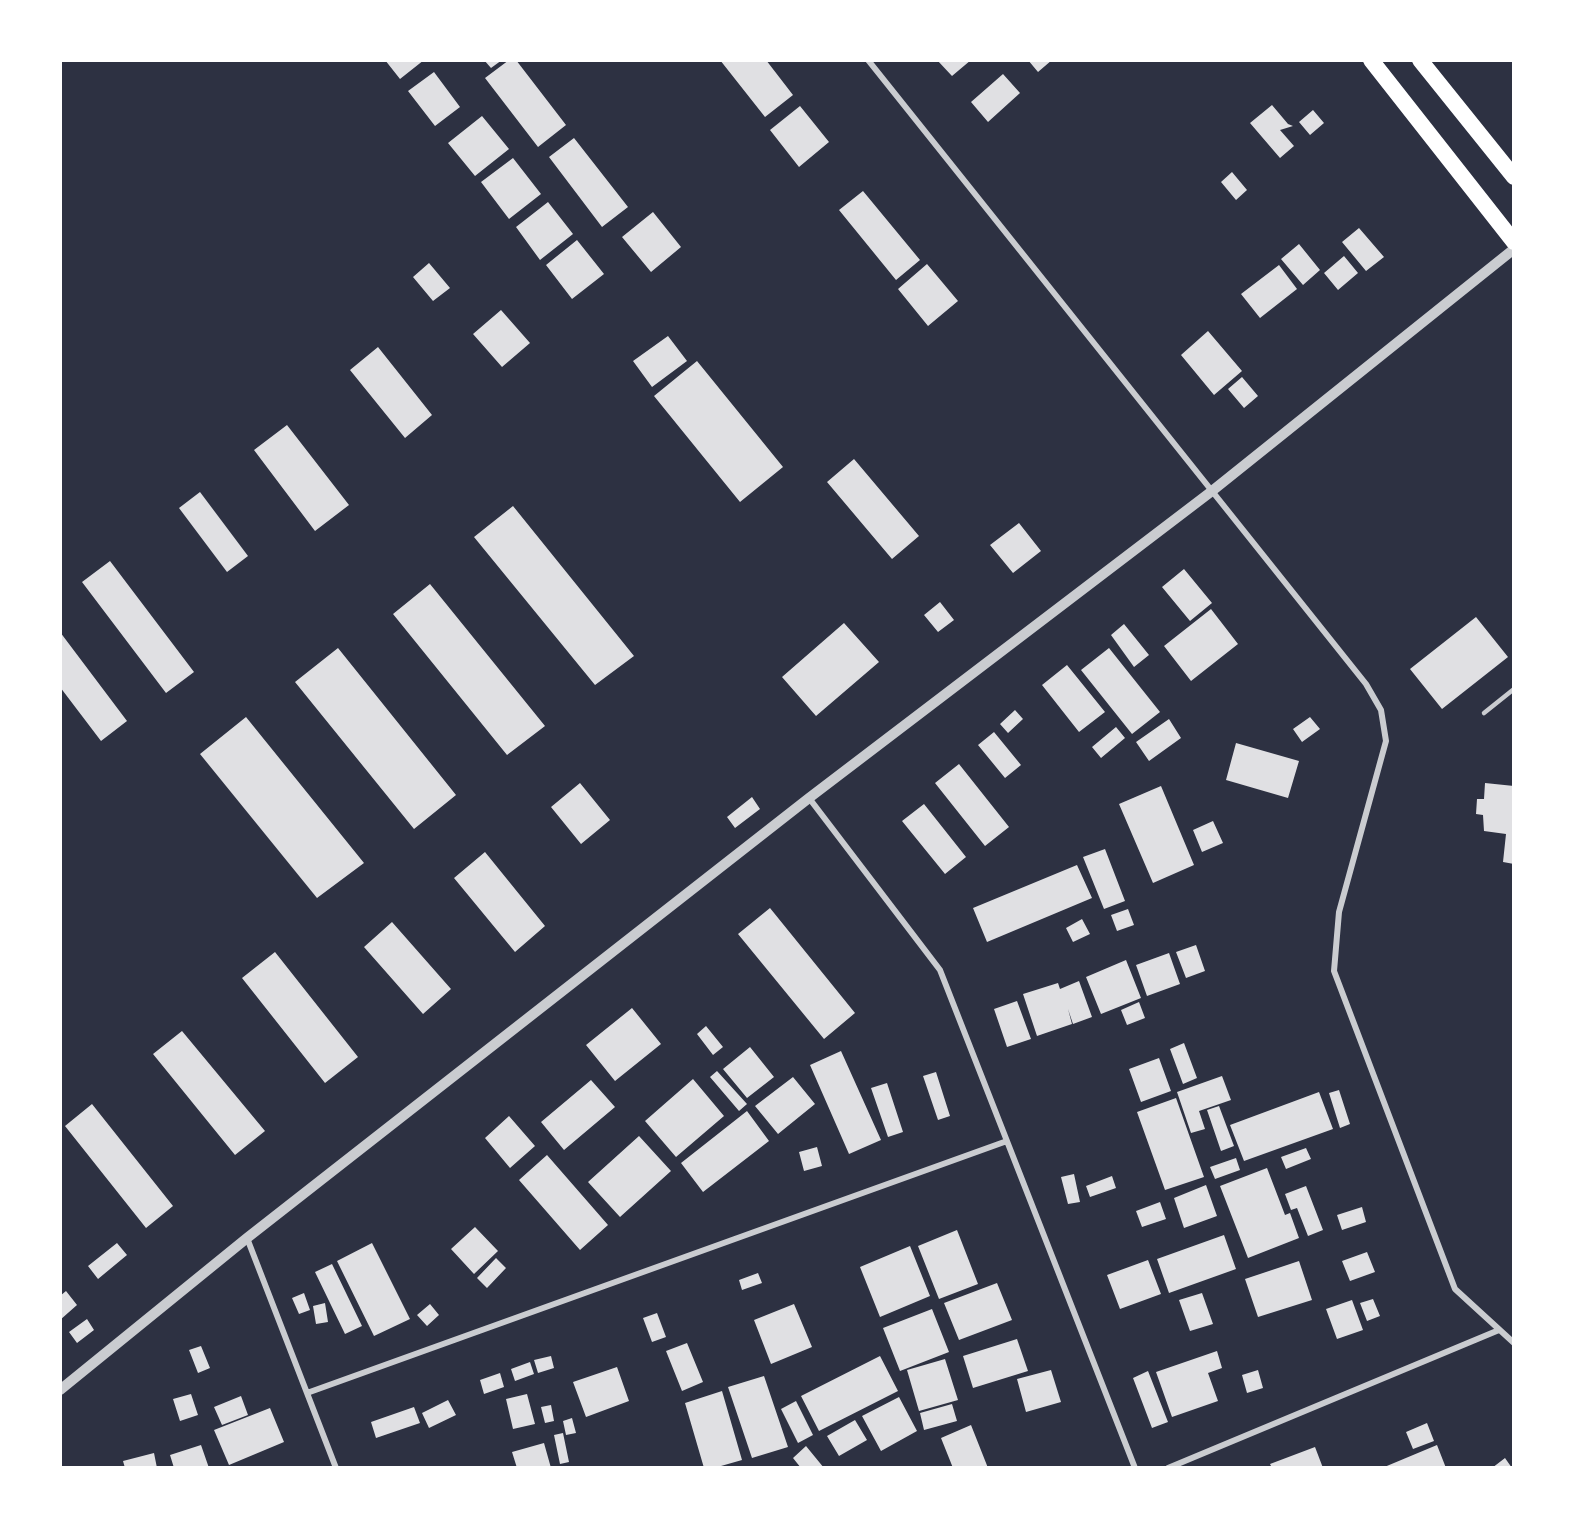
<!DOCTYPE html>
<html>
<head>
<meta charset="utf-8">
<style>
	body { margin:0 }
	#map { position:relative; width:1574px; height:1528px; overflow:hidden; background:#2d3142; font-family:"Exo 2",sans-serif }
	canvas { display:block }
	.frame { position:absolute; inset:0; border:62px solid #fff; pointer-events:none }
</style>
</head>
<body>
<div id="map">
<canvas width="1574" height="1528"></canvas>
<div class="frame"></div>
</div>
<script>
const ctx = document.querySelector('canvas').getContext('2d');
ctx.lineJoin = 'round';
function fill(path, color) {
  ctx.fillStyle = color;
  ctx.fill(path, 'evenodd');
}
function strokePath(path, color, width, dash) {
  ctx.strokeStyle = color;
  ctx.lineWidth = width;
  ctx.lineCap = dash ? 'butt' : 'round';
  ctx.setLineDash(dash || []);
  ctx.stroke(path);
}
const building = new Path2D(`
	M385,60H424L400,79Z
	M484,60H502L491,68Z
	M509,60H516L566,125L538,147L485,78Z
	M720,60H766L793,95L765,117Z
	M937,60H971L952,76Z
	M1028,60H1052L1038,72Z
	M434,72L460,107L435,126L408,91Z
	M1003,74L1020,93L988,122L971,102Z
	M1272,105L1288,124L1293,126L1280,130L1294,146L1280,158L1250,123Z
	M800,106L829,142L799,167L770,130Z
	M1313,110L1324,123L1310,135L1299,122Z
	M482,116L509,149L475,176L448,143Z
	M574,138L628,207L602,227L549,157Z
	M513,158L541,194L509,219L481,182Z
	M1232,172L1247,190L1236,200L1221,182Z
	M863,191L920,260L896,280L839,210Z
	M548,202L573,234L540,260L516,227Z
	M653,212L681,247L651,272L622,237Z
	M1359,228L1384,257L1366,271L1342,242Z
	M577,240L604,274L572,299L546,265Z
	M1299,244L1320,270L1303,285L1281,259Z
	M1344,256L1358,273L1338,290L1324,273Z
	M429,263L450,288L433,301L413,277Z
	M927,264L958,301L928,326L898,289Z
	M1279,265L1297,289L1260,318L1241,294Z
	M501,310L530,343L502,367L473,334Z
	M1208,331L1242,371L1214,395L1181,355Z
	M668,336L687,361L652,387L633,361Z
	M378,347L432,415L405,438L350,370Z
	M697,361L783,467L740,502L654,396Z
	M1242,377L1258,396L1244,408L1228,389Z
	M287,425L349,505L315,531L254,450Z
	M854,459L919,536L892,559L827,482Z
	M200,492L248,556L227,572L179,508Z
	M513,506L634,656L595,685L474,537Z
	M1019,523L1041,551L1013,573L990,545Z
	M110,561L194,672L166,693L82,582Z
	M1184,569L1212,603L1190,621L1162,587Z
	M430,584L545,726L507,755L393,614Z
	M940,602L954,620L938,632L924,615Z
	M1211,609L1238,644L1191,681L1164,646Z
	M1476,617L1508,657L1442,709L1410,669Z
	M844,623L879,662L816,716L782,677Z
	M1124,624L1149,655L1134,667L1111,635Z
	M60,632L127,721L101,741L60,687Z
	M338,648L456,795L414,829L295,682Z
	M1109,648L1160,712L1132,734L1081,670Z
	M1067,665L1105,712L1079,732L1042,685Z
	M1015,710L1023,719L1008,733L1000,724Z
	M246,717L364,863L317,898L200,754Z
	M1310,717L1320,729L1302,742L1293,729Z
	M1169,719L1181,738L1149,761L1136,742Z
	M1116,727L1125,738L1101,758L1092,747Z
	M994,732L1021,765L1005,778L978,745Z
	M1236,743L1299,761L1288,798L1226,780Z
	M959,764L1009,827L985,846L935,783Z
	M580,783L610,820L581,844L551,807Z
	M1485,783L1514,786V864L1503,862L1506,834L1484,831L1483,815L1476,814L1477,799H1484Z
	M1161,786L1194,865L1153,883L1119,804Z
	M752,797L760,809L735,828L727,817Z
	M924,804L966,857L945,874L902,821Z
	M1213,821L1223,843L1202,852L1193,830Z
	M1105,849L1125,901L1104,909L1083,857Z
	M485,852L545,926L515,952L454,878Z
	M1077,865L1092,898L987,942L973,908Z
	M770,908L855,1013L824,1039L738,934Z
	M1128,909L1134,925L1117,931L1111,915Z
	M1082,919L1090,934L1073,942L1066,928Z
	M392,922L451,989L423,1014L364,947Z
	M1196,945L1205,971L1186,978L1176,952Z
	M275,952L358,1057L325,1083L242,978Z
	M1169,953L1180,984L1147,996L1136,965Z
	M1126,960L1141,998L1101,1014L1086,977Z
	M1079,981L1092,1017L1073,1024L1068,1009L1072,1024L1037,1036L1023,994L1058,983L1060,989Z
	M1017,1001L1031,1039L1007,1047L994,1009Z
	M1139,1002L1145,1018L1127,1025L1121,1010Z
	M632,1008L661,1044L615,1081L586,1045Z
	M706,1026L723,1047L713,1055L697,1034Z
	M182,1031L265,1131L235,1155L153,1054Z
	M1184,1043L1197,1078L1183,1084L1170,1049Z
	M750,1047L774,1077L747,1098L723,1069Z
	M841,1051L881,1140L849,1154L810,1065Z
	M1159,1058L1171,1091L1141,1102L1129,1069Z
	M717,1071L747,1104L739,1111L710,1077Z
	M936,1072L950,1116L938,1120L923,1076Z
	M1222,1076L1231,1100L1199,1111L1205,1129L1191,1133L1177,1092Z
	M793,1077L815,1104L778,1134L755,1106Z
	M693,1079L724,1116L676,1157L645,1121Z
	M591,1080L615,1107L564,1150L541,1122Z
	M887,1083L903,1132L888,1137L871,1088Z
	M1339,1090L1350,1124L1340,1128L1329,1093Z
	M1319,1092L1333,1129L1244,1161L1230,1125Z
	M1176,1098L1204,1177L1165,1190L1137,1112Z
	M92,1104L173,1206L146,1228L65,1126Z
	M1219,1106L1234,1146L1221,1151L1207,1110Z
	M747,1111L769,1141L703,1192L681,1163Z
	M509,1116L535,1146L510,1168L485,1138Z
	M639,1136L671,1171L620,1217L588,1182Z
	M817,1147L822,1166L804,1171L799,1152Z
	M1306,1148L1311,1159L1286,1169L1281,1157Z
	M547,1155L608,1225L580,1250L519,1180Z
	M1236,1158L1240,1170L1215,1179L1210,1167Z
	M1267,1168L1285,1215L1290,1213L1299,1238L1248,1258L1220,1186Z
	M1074,1174L1080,1202L1068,1204L1061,1177Z
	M1112,1176L1116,1188L1090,1197L1086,1186Z
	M1206,1185L1217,1216L1184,1228L1174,1198Z
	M1306,1186L1323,1230L1308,1236L1297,1208L1291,1210L1285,1194Z
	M1160,1202L1166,1219L1142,1227L1136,1211Z
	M1362,1207L1366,1222L1342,1230L1337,1215Z
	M475,1227L498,1251L474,1274L451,1249Z
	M957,1230L978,1284L939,1299L918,1246Z
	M1224,1235L1236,1269L1169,1293L1157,1259Z
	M117,1243L127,1255L98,1279L88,1266Z
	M372,1243L410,1319L374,1336L337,1261Z
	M910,1246L930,1296L880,1317L860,1267Z
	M1367,1252L1375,1272L1350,1281L1342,1261Z
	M496,1258L506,1268L487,1288L477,1278Z
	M1148,1260L1161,1294L1120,1309L1107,1275Z
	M1299,1261L1312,1300L1258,1317L1245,1279Z
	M332,1264L362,1326L345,1334L315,1272Z
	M758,1273L762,1283L742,1290L739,1280Z
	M997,1283L1012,1320L959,1340L944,1303Z
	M66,1291L77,1305L60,1320V1296Z
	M304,1293L310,1310L299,1314L292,1298Z
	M1202,1293L1213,1324L1190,1331L1179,1300Z
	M1373,1299L1380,1316L1367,1321L1360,1303Z
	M1352,1300L1363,1330L1337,1339L1326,1309Z
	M325,1303L328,1322L316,1324L313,1306Z
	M430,1304L439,1315L427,1326L417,1315Z
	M794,1304L812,1347L771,1364L754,1320Z
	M932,1309L949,1352L900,1371L883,1328Z
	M657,1313L666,1337L652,1342L643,1318Z
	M87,1319L94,1330L77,1343L69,1332Z
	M1017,1339L1028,1371L973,1388L963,1356Z
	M687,1343L703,1382L682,1391L666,1351Z
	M201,1346L210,1368L198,1373L189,1350Z
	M1217,1351L1222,1368L1208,1373L1218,1401L1172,1417L1156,1372Z
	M551,1356L554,1368L538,1373L534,1360Z
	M880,1356L898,1391L819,1431L801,1396Z
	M945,1359L958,1400L919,1411L907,1370Z
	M530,1362L534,1374L515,1381L511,1369Z
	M617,1367L629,1401L586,1417L573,1382Z
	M1051,1370L1061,1402L1026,1412L1017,1379Z
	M1258,1370L1263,1388L1247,1393L1242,1375Z
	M1148,1371L1168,1422L1152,1428L1133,1378Z
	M500,1373L504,1387L484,1394L480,1380Z
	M764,1376L788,1447L752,1458L728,1387Z
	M722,1391L742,1460L714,1468H704L685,1403Z
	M191,1394L198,1415L180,1421L173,1399Z
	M527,1394L535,1424L513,1429L506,1399Z
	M241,1396L248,1415L222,1425L214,1407Z
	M899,1397L917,1431L881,1451L862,1416Z
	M448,1400L456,1415L429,1428L422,1413Z
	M796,1401L813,1435L798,1443L781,1409Z
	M952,1404L957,1421L924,1430L920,1413Z
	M551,1405L554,1421L545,1423L541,1407Z
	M414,1407L420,1423L376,1438L371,1422Z
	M270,1408L284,1442L229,1465L214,1430Z
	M572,1418L576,1433L566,1435L563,1421Z
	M855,1420L867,1440L839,1456L827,1436Z
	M1427,1423L1434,1441L1413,1449L1406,1432Z
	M971,1425L988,1468H953L941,1438Z
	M563,1433L569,1462L560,1464L554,1435Z
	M544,1443L551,1468H517L512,1452Z
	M201,1445L209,1468H174L170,1455Z
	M1437,1445L1446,1468H1382Z
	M806,1446L824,1468H801L793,1458Z
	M1315,1447L1323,1468H1272L1270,1464Z
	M154,1453L157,1468H125L123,1461Z
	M1505,1458L1512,1468H1492Z`);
const service = new Path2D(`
	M1484,713L1514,689`);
const minor = new Path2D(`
	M868,60L1366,684L1381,710L1386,741L1339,912L1334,971L1455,1289L1514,1343
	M809,798L940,970L1135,1468
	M247,1238L336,1468
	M307,1393L1007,1141
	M1168,1468L1499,1330`);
const tertiary = new Path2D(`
	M60,1390L247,1238L809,798L1212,491L1514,249`);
const trunk = new Path2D(`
	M1371,60L1514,242
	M1420,60L1514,177`);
fill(building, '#e0e0e3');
strokePath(service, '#caccd0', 4.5);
strokePath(minor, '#caccd0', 6);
strokePath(tertiary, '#caccd0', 10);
strokePath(trunk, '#fff', 16);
</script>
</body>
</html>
